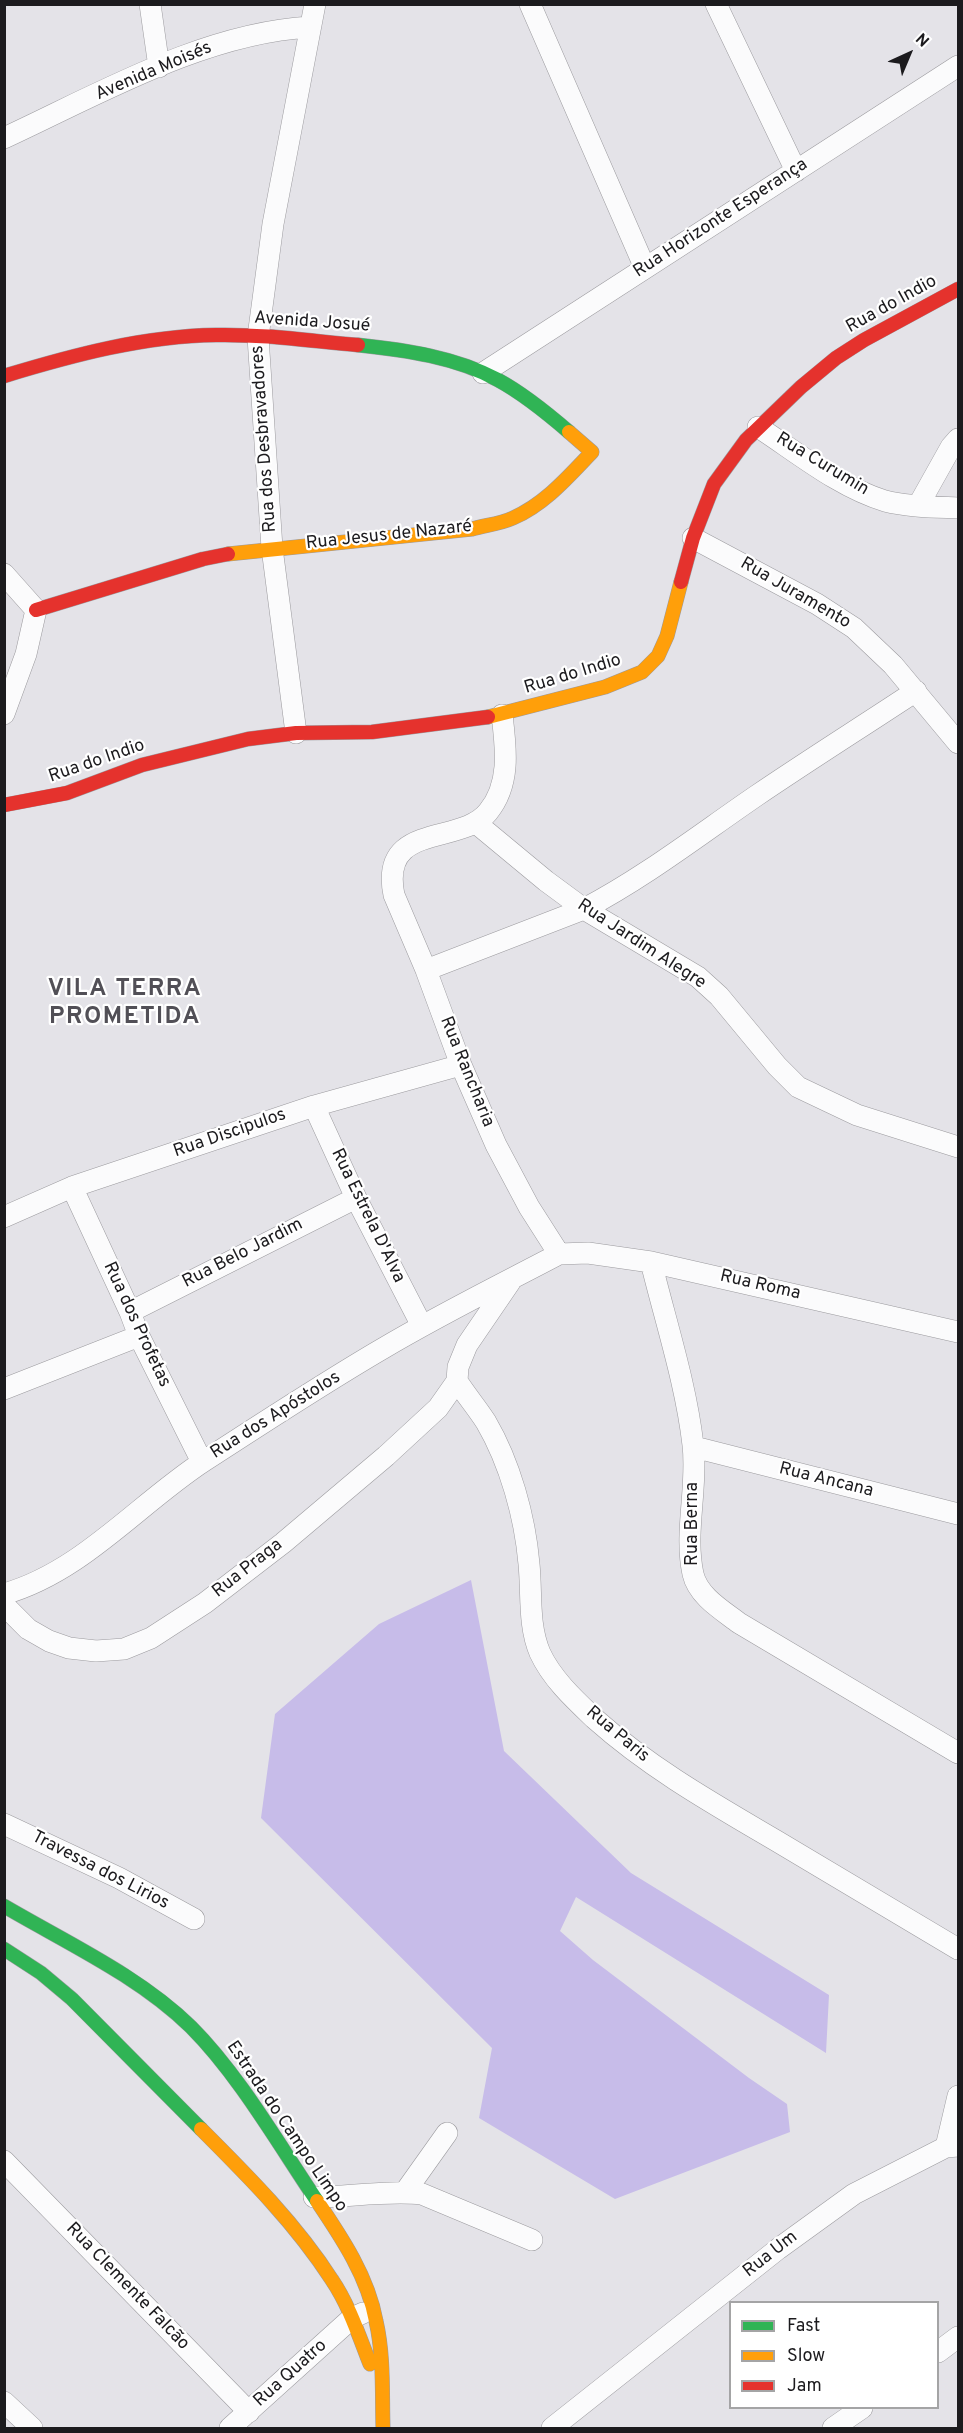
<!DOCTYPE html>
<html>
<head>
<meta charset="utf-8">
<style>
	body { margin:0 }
	#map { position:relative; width:963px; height:2433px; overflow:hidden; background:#e4e3e8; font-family:Overpass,sans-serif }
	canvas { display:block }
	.frame { position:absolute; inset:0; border:6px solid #1c1b1e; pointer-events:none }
	.legend { position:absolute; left:729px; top:2301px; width:210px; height:108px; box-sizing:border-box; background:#fff; border:2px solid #a4a4a5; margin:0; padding:8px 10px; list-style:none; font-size:18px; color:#1c1b1e }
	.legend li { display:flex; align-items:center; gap:12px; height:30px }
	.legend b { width:30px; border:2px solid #a4a4a5 }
	.north { position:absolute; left:879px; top:24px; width:60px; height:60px; -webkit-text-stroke:4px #fff; paint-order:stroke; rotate:44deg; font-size:16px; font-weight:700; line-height:24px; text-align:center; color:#1c1b1e }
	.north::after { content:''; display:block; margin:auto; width:21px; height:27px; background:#1c1b1e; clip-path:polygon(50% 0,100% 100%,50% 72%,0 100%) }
</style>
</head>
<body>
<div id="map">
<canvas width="963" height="2433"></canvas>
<div class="frame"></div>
<ul class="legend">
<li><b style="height:8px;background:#30b455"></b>Fast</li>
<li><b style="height:8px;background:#ff9f0a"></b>Slow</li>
<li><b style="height:8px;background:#e5322d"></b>Jam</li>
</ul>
<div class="north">N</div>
</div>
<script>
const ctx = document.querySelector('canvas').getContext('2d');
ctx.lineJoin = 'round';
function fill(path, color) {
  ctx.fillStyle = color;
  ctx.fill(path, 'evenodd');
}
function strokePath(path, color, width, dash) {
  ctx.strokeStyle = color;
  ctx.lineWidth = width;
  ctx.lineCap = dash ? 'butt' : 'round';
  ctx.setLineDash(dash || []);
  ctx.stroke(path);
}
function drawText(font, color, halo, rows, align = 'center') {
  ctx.font = font + ' Overpass,sans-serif';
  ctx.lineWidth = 4.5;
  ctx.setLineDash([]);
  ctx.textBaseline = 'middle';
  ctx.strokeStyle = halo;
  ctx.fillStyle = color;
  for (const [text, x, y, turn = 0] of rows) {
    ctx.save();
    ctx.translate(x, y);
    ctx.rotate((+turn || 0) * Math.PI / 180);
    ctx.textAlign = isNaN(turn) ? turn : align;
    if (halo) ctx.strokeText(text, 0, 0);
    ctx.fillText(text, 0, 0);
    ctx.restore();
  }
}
const forest = new Path2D(`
	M471,1580L504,1751L631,1873L829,1995L826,2053L576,1897L560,1931L593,1960L749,2078L787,2104L790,2132L615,2199L479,2118L492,2048L261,1818L275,1714L379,1624Z`);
const street = new Path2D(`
	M150,4L159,67
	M530,4L645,268
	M716,4L796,171
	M4,138C99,94 204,33 310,27
	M483,373L958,66
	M758,427C798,453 839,487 885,501C909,507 934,507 958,508
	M918,506L951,447L958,439
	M693,538L817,604L854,628L893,665L958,743
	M4,574L36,610L26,654L4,714
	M502,715C506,748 511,784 488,812C461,846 379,821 394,895L426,970L461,1065L496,1145L529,1207L559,1254
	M296,733L272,548L258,337L273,224L315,4
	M476,823L546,881L584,909L698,977L719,996L777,1066L798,1087L857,1115L958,1147
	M426,970L584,909C645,877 699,835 756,796C809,760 863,726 916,691
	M314,1106L356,1198L422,1326
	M72,1187L130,1312L139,1336L202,1462
	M4,1217L72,1187L314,1106L461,1065
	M651,1262C666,1323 686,1384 693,1445C698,1487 684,1532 693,1574C698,1596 722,1610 739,1623L958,1753
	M130,1312L356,1198
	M457,1381C466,1395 477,1408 486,1422C510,1463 525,1517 529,1564C532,1594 528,1625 540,1653C552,1679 575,1700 595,1719C650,1768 712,1803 775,1840C836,1877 897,1913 958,1949
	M4,1389L139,1336
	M694,1447L958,1514
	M4,1594C82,1572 138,1504 204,1461C263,1423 322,1384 382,1349C439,1315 500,1285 559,1254L588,1253L651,1262L958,1332
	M4,1605L28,1629L49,1641L69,1648L96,1651L124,1649L151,1638L205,1603L283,1543L386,1456L438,1408L457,1381L458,1367L467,1345L510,1282
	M4,1824L119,1878L194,1919
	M946,2147L958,2096
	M4,2161L249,2412
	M405,2192L447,2133
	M314,2197C348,2197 389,2190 422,2194L532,2240
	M938,2352L958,2337
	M4,2402L32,2428
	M230,2428L352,2318L363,2313
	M552,2428L778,2249L854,2194L946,2147L958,2146
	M833,2428L862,2408`);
const fast = new Path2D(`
	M358,345C405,350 456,357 498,380C524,394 547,413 569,432
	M4,1906C67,1943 139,1976 191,2027C239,2075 279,2145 317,2201
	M4,1949L41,1973L72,1999L201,2129`);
const slow = new Path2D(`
	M228,554L472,529C486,525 500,524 513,518C545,504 568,477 592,452L569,432
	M488,717L605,687L642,672L658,656L667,636L681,582
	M201,2129C248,2176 296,2224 332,2280C349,2305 359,2336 370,2364
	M317,2201C342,2238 368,2277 376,2321C384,2356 382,2393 383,2428`);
const jam = new Path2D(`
	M4,376C73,355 144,336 216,335C263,334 311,341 358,345
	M681,582L693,538L714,484L746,440L801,387L836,358L864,340L958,289
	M36,610L203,559L228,554
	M4,805L67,793L142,765L248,739L296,733L372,732L488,717`);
const streetNames = [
	["Avenida Moisés",154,72,-23],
	["Rua Horizonte Esperança",721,219,-33],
	["Rua do Indio",892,305,-29],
	["Avenida Josué",312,323,4],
	["Rua dos Desbravadores",265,439,-94],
	["Rua Curumin",822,465,31],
	["Rua Jesus de Nazaré",389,536,-6],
	["Rua Juramento",795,594,30],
	["Rua do Indio",573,675,-17],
	["Rua do Indio",97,762,-19],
	["Rua Jardim Alegre",641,945,33],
	["Rua Rancharia",466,1072,68],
	["Rua Discipulos",230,1134,-19],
	["Rua Estrela D'Alva",367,1216,64],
	["Rua Belo Jardim",243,1254,-27],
	["Rua Roma",760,1286,13],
	["Rua dos Profetas",136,1325,65],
	["Rua dos Apóstolos",276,1416,-32],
	["Rua Ancana",826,1481,14],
	["Rua Berna",693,1524,-90],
	["Rua Praga",248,1569,-38],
	["Rua Paris",617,1735,40],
	["Travessa dos Lirios",100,1871,27],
	["Estrada do Campo Limpo",286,2127,56],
	["Rua Um",771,2255,-38],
	["Rua Clemente Falcão",127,2287,46],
	["Rua Quatro",291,2374,-42]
];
const districtNames = [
	["VILA TERRA",125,990],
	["PROMETIDA",125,1018]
];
fill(forest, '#c7bce9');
strokePath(street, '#9b9a9e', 22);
strokePath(fast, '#9b9a9e', 15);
strokePath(slow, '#9b9a9e', 15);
strokePath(jam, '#9b9a9e', 15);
strokePath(street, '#fbfbfc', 21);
strokePath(fast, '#30b455', 14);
strokePath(slow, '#ff9f0a', 14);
strokePath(jam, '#e5322d', 14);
drawText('18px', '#1c1b1e', '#fff', streetNames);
ctx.letterSpacing = '1.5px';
drawText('bold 24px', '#514f56', '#fff', districtNames);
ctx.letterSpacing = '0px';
</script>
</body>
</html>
